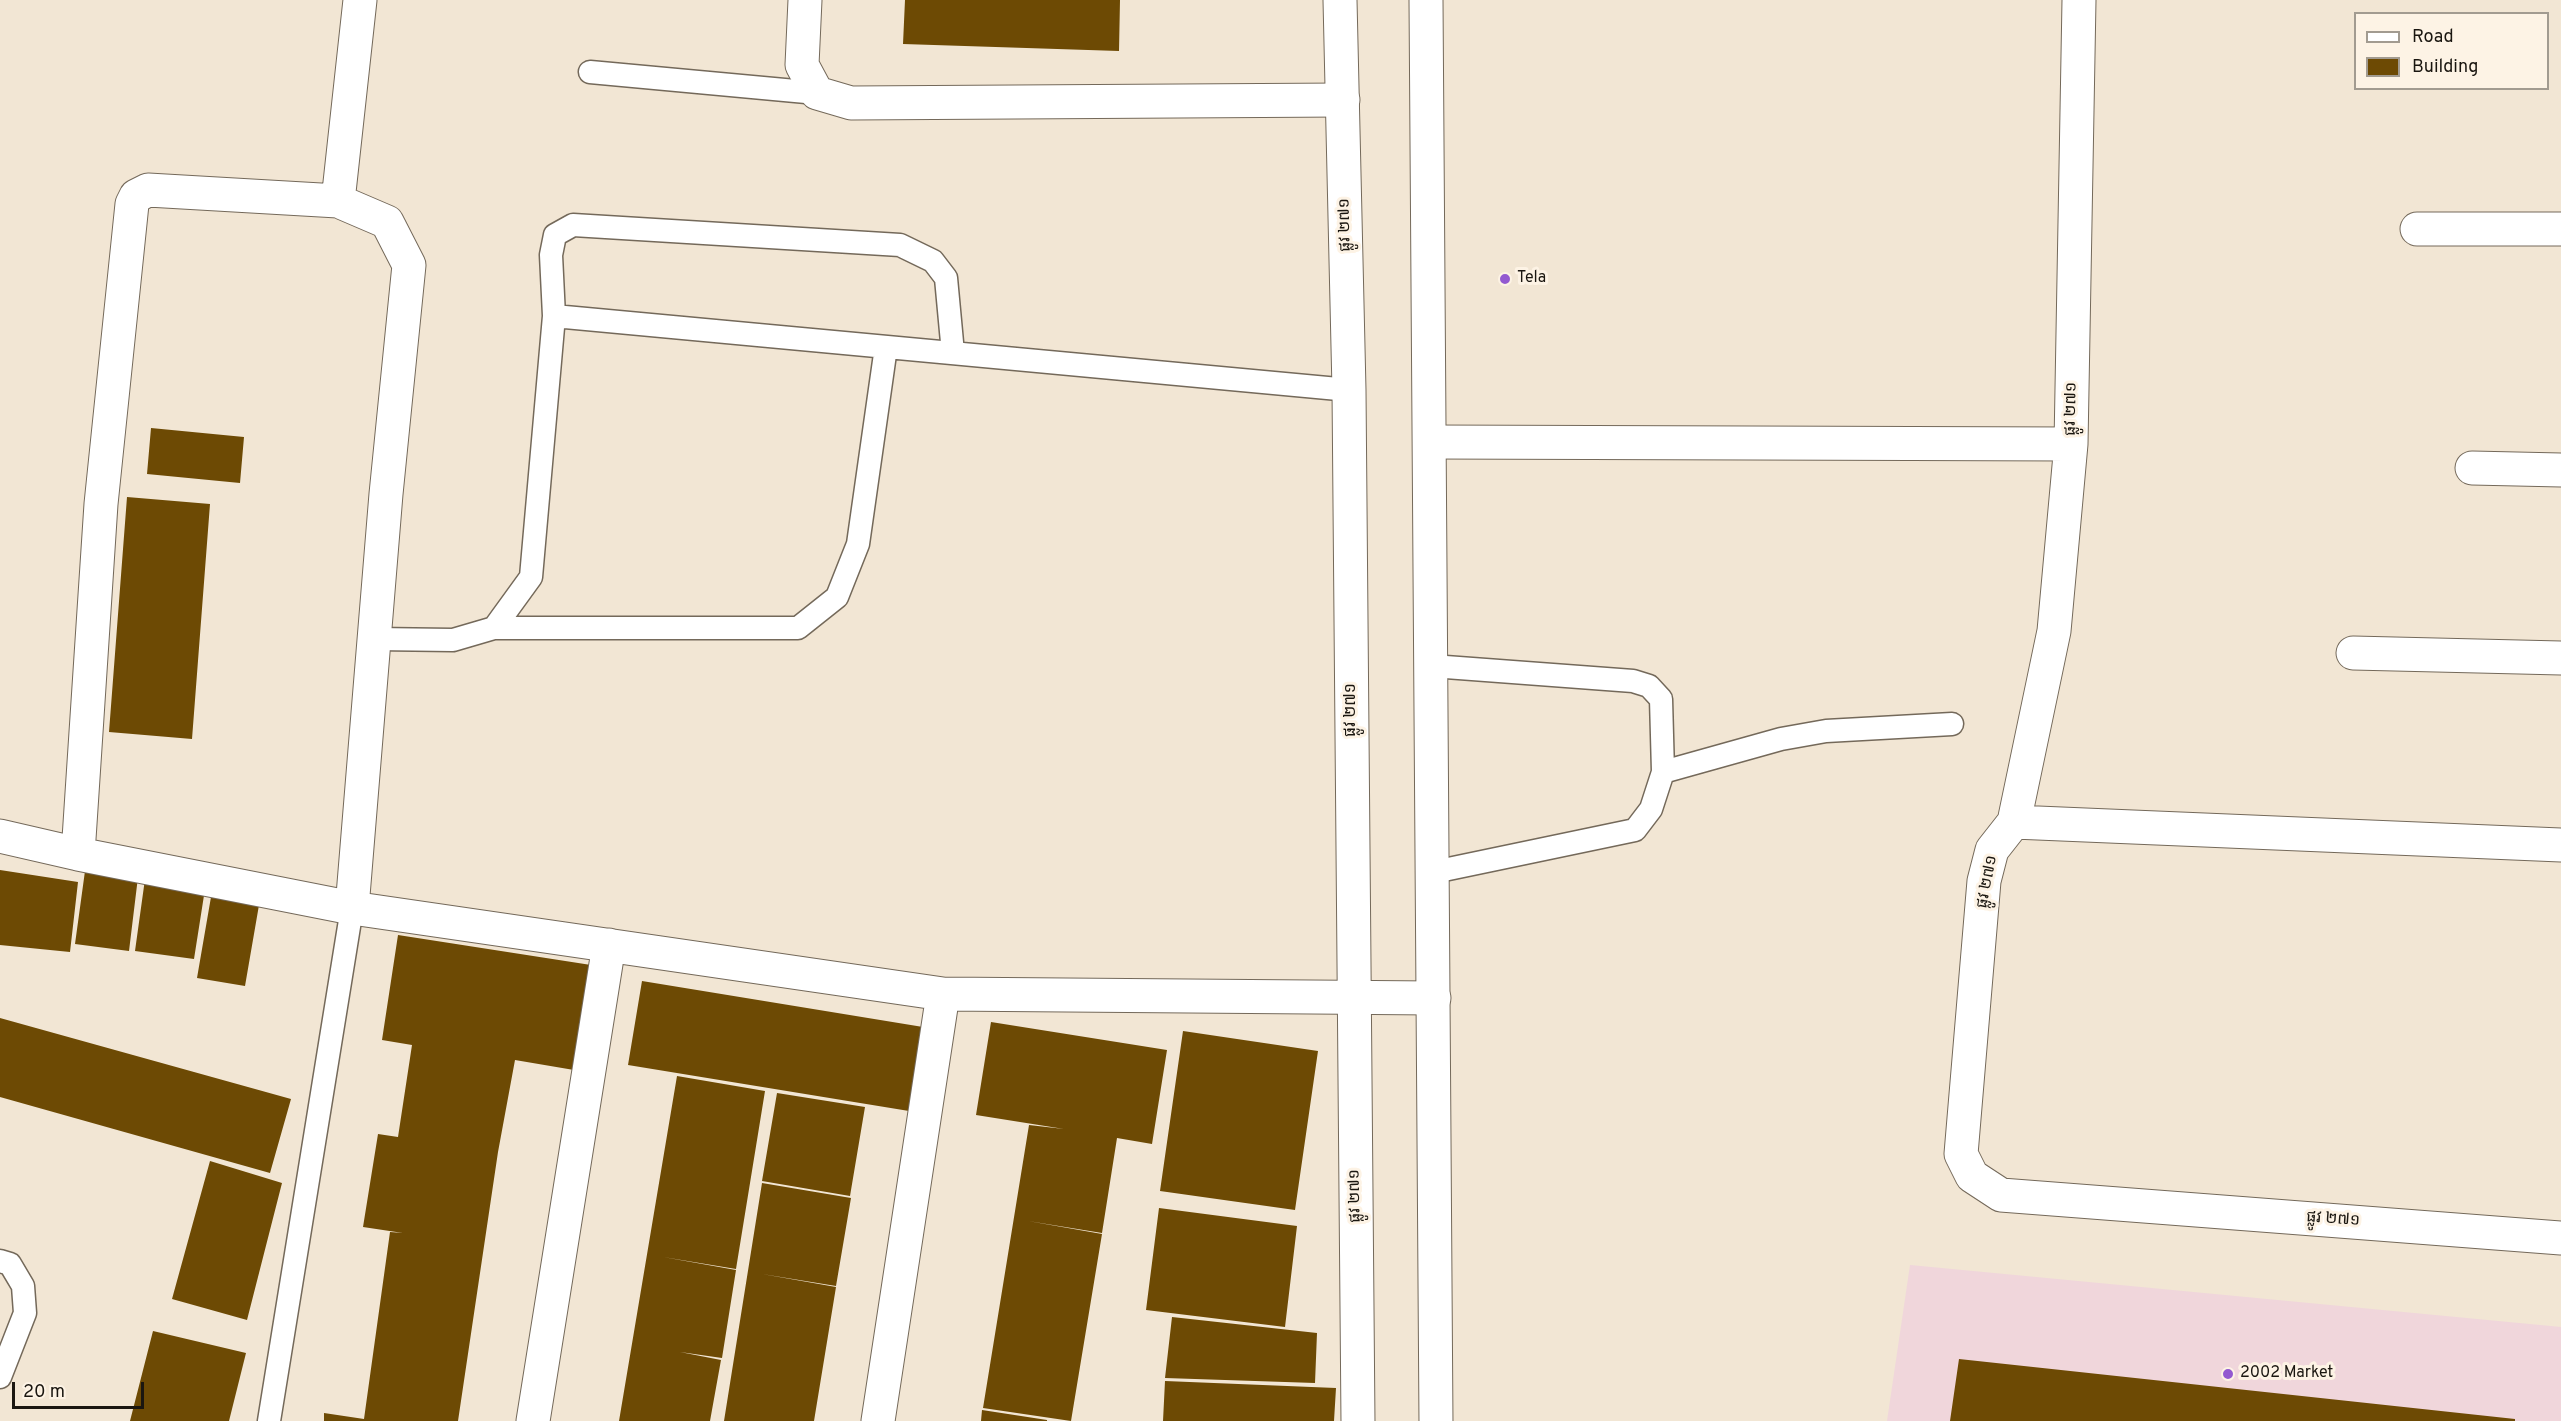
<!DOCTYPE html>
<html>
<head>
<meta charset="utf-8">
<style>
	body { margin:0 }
	#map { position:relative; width:2561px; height:1421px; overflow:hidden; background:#f2e6d4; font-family:Overpass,sans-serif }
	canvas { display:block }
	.legend { position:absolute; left:2354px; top:12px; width:195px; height:78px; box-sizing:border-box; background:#fdf3e5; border:2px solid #a29b90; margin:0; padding:8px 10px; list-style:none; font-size:18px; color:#1a1610 }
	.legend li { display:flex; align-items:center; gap:12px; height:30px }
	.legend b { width:30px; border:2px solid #a29b90 }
	.scale { position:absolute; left:12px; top:1382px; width:132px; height:27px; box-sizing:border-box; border:3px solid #1a1610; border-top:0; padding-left:8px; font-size:18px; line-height:21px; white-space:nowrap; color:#1a1610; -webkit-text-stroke:4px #fdf3e5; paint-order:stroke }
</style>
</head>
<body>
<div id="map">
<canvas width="2561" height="1421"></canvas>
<ul class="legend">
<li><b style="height:8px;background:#fff"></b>Road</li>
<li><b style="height:16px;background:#6d4a04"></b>Building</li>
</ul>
<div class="scale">20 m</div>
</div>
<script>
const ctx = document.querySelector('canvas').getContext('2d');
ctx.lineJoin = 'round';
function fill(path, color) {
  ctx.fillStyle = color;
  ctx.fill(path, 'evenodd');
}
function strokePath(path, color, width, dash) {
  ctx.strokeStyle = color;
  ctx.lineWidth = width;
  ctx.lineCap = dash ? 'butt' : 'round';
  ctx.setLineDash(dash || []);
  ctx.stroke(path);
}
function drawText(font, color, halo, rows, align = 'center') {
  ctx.font = font + ' Overpass,"Noto Sans Khmer",sans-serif';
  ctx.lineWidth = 6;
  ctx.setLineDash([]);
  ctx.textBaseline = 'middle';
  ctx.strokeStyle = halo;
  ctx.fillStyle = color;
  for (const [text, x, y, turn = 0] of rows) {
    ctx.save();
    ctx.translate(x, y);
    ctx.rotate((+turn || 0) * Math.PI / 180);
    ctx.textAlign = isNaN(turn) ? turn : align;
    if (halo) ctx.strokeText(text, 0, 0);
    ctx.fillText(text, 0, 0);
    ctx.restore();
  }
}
const commercial = new Path2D(`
	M1910,1265L2561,1327V1421H1887Z`);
const building = new Path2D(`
	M905,0H1120L1119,51L903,44Z
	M151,428L244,437L240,483L147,474Z
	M127,497L210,504L192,739L109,732Z
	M0,870L78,882L70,952L0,945Z
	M85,871L138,877L129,951L75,944Z
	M145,879L205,889L194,959L135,951Z
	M211,897L259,905L245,986L197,978Z
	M398,935L591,965L574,1070L515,1060L498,1152L458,1421H324V1413L364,1419L390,1232L403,1233L363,1227L378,1134L398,1137L412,1045L382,1040Z
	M642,981L923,1027L909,1111L628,1065Z
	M0,1018L291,1099L270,1173L0,1097Z
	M991,1022L1167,1050L1152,1144L1117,1138L1102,1233L1028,1221L1102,1234L1071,1421L983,1408L1029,1125L1064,1129L976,1115Z
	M1183,1031L1318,1051L1295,1210L1160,1191Z
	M677,1076L765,1091L736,1269L663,1257L736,1270L722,1358L680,1352L721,1360L710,1421H619Z
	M777,1093L865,1107L850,1196L762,1181Z
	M210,1161L282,1183L247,1320L172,1299Z
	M762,1183L851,1198L836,1286L762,1274L836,1287L814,1421H724Z
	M1159,1208L1297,1226L1285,1327L1146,1310Z
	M1172,1317L1317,1333L1315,1383L1165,1378Z
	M153,1331L246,1353L229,1421H130Z
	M1959,1359L2515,1419V1421H1950Z
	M1165,1381L1336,1388L1334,1421H1163Z
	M982,1410L1047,1420V1421H981Z`);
const lane = new Path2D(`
	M590,72L817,93
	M554,316L551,255L555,235L573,225L900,245L933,261L946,278L953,353
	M494,628H798L837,597L858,544L886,347
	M375,639L453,640L494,628L531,577L554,316L1349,390
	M1432,666L1633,681L1649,686L1661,699L1663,772L1651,809L1635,830L1434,872
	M1663,772L1781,739L1826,731L1952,724
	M0,1261L10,1264L23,1286L25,1313L0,1377
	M269,1421L352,908`);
const street = new Path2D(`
	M805,0L802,65L817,93L851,103L1343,100
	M2079,0L2071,444L2054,631L2014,822L1992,850L1984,881L1961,1154L1972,1176L2001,1195L2561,1238
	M338,201L360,0
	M2417,229H2561
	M1431,442L2071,444
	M2472,468L2561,470
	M2353,653L2561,658
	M2014,822L2561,845
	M0,836L78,854L352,908L943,994L1434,998
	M78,854L101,504L132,204L136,196L148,190L338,201L387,222L409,265L386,494L352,908
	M533,1421L609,945
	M878,1421L943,994`);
const primary = new Path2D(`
	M1340,0L1349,390L1358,1421
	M1426,0L1436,1421`);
const markers = [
	[1505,279,6,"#9359d0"],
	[2228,1374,6,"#9359d0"]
];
const streetNames = [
	["ផ្លូវ ២៧១",1346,225,-91],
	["ផ្លូវ ២៧១",2072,409,-89],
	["ផ្លូវ ២៧១",1352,710,-90],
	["ផ្លូវ ២៧១",1988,882,-79],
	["ផ្លូវ ២៧១",1356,1196,-91],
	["ផ្លូវ ២៧១",2333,1220,4]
];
const poiNames = [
	["Tela",1517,279],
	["2002 Market",2240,1374]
];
fill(commercial, '#f0d6db');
fill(building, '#6d4a04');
strokePath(lane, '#74695a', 25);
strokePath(street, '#74695a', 35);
strokePath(primary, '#74695a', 35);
strokePath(lane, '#fff', 22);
strokePath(street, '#fff', 33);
strokePath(primary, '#fff', 33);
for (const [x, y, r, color] of markers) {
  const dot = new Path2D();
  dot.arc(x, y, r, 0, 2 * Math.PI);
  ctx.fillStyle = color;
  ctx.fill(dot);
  strokePath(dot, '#fdf3e5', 2);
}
drawText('16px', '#1a1610', '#fdf3e5', streetNames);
drawText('16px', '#1a1610', '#fdf3e5', poiNames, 'left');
</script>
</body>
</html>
